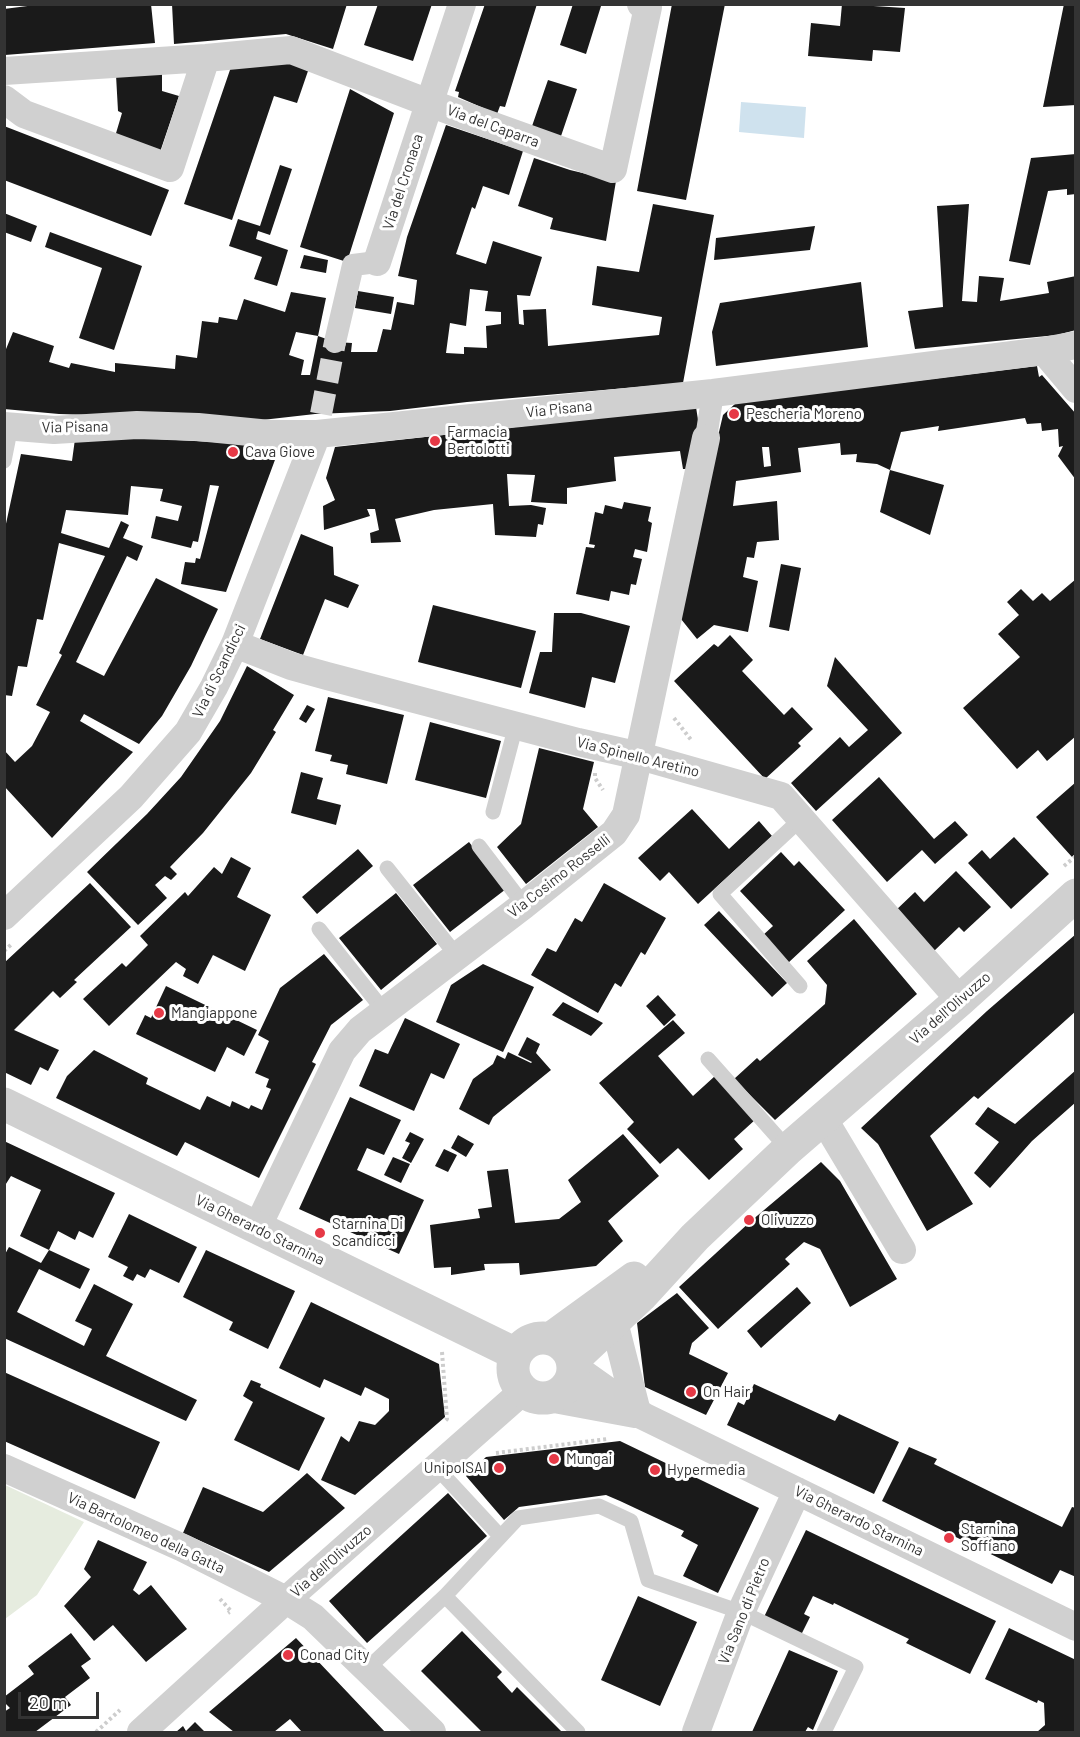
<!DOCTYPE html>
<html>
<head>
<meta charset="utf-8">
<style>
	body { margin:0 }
	#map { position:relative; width:1080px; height:1737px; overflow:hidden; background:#fff; font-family:Barlow,sans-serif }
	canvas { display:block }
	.frame { position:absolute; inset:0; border:6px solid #333; pointer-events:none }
	.scale { position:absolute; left:18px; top:1692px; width:81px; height:27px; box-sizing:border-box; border:3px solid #333; border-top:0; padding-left:8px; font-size:18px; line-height:21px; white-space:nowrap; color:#333; -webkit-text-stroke:4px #fff; paint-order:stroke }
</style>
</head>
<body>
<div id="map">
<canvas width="1080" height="1737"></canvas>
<div class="frame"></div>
<div class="scale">20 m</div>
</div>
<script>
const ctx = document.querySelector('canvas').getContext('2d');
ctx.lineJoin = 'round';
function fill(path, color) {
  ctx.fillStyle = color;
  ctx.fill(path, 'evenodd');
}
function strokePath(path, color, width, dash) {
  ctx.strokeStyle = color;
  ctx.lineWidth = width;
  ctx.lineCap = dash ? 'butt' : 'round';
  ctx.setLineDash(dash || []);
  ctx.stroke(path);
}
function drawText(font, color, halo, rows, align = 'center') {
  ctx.font = font + ' Barlow,sans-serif';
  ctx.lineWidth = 6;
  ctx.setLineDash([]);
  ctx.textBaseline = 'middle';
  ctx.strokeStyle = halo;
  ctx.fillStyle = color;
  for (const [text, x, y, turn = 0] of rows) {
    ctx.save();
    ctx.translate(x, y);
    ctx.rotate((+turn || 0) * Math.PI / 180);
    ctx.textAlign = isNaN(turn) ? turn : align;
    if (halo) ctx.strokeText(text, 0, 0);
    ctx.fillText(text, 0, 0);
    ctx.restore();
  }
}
const green = new Path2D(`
	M5,1485L84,1522L37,1595L5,1619Z`);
const water = new Path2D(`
	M741,102L806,107L804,138L739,132Z`);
const building = new Path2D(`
	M43,4H151L155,43L5,55L4,9Z
	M172,4H347L333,49L286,34L174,44Z
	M378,4H432L413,61L364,45Z
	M485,4H537L505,107L500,106L497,114L458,97L459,92L455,91Z
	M573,4L601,6L586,54L560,45Z
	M672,4H725L686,200L637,191Z
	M842,4L905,8L900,52L873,50L872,61L808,56L811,23L840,26Z
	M1064,4H1076V105L1043,107Z
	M288,62L308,71L297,103L274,96L232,220L184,204L231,67Z
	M162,73V91L179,96L159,155L114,140L122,113L118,111L116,75Z
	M548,80L577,89L560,139L531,129Z
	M350,89L394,113L347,262L300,247Z
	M446,125L523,151L509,195L483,186L475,209L472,207L456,254L486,264L493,241L542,257L530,296L517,295L519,324L524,325L523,310L546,309L548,346L659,335L662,317L592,305L597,266L639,272L653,204L714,215L683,383L467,402L390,411L315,414L262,420L59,414L4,409V354L13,332L54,346L49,362L69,368L71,363L115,372V363L175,369L176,355L197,358L202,321L218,323L219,317L237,320L244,299L285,312L291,292L326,298L318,336L296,332L289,355L304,360L301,375H310L318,336L335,342L352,343L351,352H377L383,329L391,330L397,302L414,305L417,280L398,276L407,237ZM470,289L488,291L485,311L501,312V324L486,326L487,348L464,347V354L446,353L450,323L466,326Z
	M4,126L169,190L151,236L4,180Z
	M1076,154V194L1067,195V189L1048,191L1030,265L1009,261L1031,158Z
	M534,158L570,170L616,181L606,241L550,229L553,218L518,206Z
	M280,165L292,169L270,235L258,231L256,239L288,250L277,286L254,279L262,257L229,246L238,219L260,226Z
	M969,204L962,301L977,302L979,276L1004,278L1000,301L1049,293L1047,282L1076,276V330L1057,335L915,349L908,311L943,307L937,206Z
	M4,213L37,226L31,242L4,232Z
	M815,226L810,250L714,260L716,238Z
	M50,232L142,266L114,350L79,338L102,268L45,247Z
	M304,255L328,260L326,273L300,268Z
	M861,282L868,347L716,366L712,332L720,303Z
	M358,291L394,297L391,314L355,308Z
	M1037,366L1039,377L1042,375L1076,414V480L1058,456L1063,446L1059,447L1058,429L1042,431L1041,423L1027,424L1025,418L938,431L939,426L901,432L890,470L944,485L930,535L880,512L890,470L877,464L856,462L857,454L841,455L840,443L798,448L801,472L736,481L733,506L777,501L779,540L757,542L754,558L747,557L743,577L758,581L748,632L714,625L697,639L681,619L706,487L723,415L736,403ZM762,447H769L771,466L764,467Z
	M696,407L700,433L689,469H683L680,451L614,457L616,481L567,488V504L531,502L535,475L507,474L509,506L531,505L546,508L543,525L538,524L536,537L495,535L493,504L434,510L395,519L401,542L371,543L370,533L379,530L375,509H367L370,516L324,530L323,506L335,500L326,478L335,447Z
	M121,437L249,444L279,449L226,592L181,584L185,562L195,563L196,558L200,559L219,486L210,485L198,542L193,541L191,548L151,538L156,516L178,521L182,506L160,501L163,489L131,486L128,515L66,510L61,533L109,548L121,521L129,525L123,538L143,546L137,561L127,556L76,662L104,676L156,578L218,609L191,666L162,716L139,744L84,714L80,721L133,752L52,838L4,786V750L15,762L32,746L50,712L36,705L62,655L59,653L105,556L59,543L43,620L37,619L27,667L18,666L12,696L4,695V533L21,454L72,461L75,439Z
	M624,502L651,507L648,521L652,523L647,552L635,549L633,557L642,559L636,585L631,584L629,595L611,591L609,601L576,594L586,547L594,548L595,545L589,544L595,512L603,514L605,505L622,509Z
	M301,534L333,547L334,575L359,585L348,608L325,599L303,655L260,639Z
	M781,564L801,568L789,631L769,627Z
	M1076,579V736L1047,761L1038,750L1017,769L963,708L1020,657L998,634L1019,615L1007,602L1021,589L1033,601L1042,593L1050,601Z
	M433,605L536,631L521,688L418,662Z
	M554,613H581L630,626L615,683L592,677L585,708L529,693L540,652H552Z
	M730,635L753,660L742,671L784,715L792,707L813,729L798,743L801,746L765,779L674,681L714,644L718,647Z
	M835,657L902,733L816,811L791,783L840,737L849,747L868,730L827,686Z
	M247,666L294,695L273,730L276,732L251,773L203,833L170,867L177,874L171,880L165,876L155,885L167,898L138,925L87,872L147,814L181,777L220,721Z
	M328,697L404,715L387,784L346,774L348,765L330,761L332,755L315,751Z
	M307,705L315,709L306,723L299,719Z
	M430,722L501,741L486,798L415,780Z
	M539,748L594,762L583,809L598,827L526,884L497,847L521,824Z
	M301,772L323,778L317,799L341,805L336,825L291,813Z
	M879,777L934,839L955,821L968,835L935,864L922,850L887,882L832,820Z
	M1076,782V853L1072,857L1036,817Z
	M692,809L729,849L759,821L772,836L698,904L669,872L660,881L638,858Z
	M1014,837L1049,874L1011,909L968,863L982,850L990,859Z
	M469,842L506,889L450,932L413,885Z
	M358,849L373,866L317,914L302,897Z
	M781,852L794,866L799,861L845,910L788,963L762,936L773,926L740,891Z
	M231,857L251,868L237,897L271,915L245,971L213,955L198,984L183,976L186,969L176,962L109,1026L83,999L122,963L126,967L148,945L140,936L185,892L188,896L214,867L222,874Z
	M956,871L991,907L964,932L959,927L933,952L894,912L915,892L924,902Z
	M90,883L131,927L74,980L77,982L60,998L53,991L14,1030L59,1050L48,1071L40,1067L31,1085L4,1072V963Z
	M604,883L666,918L645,955L641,952L621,987L615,983L598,1013L531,975L547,948L556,952L575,918L582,922Z
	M396,893L437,944L381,990L339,938Z
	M719,911L787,983L772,997L704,925Z
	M854,919L917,994L775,1120L734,1079L757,1058L760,1061L825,1004L827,985L807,961Z
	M1076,934V1004L1074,1006L1076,1011L978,1099L974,1096L930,1136L973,1204L927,1231L878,1144L861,1128L987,1011Z
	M324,954L363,1000L331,1025L312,1062L316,1064L259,1178L185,1142L177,1156L56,1098L67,1076L94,1050L148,1078L146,1084L200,1110L207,1096L230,1107L232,1101L249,1109L251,1105L262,1110L271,1089L266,1087L269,1079L255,1073L269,1041L258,1035L280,988Z
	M483,964L534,987L503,1052L436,1022L451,985Z
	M166,986L257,1030L244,1056L227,1047L215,1072L136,1034L145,1015L151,1018Z
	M658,995L676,1015L664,1026L646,1006Z
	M563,1002L586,1014L603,1023L591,1036L552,1015Z
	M405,1018L460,1044L444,1079L431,1073L414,1111L359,1086L375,1049L388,1054Z
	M673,1020L685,1033L658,1056L693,1096L715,1076L756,1119L734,1139L743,1149L709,1180L678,1148L660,1164L627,1129L634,1122L599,1083Z
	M527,1037L540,1044L536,1053L551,1070L493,1117L489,1125L459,1109L473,1079L493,1064L497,1055L505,1059L508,1052L531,1063L532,1062L518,1055Z
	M1076,1070V1102L1032,1141L990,1188L974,1173L999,1142L975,1124L988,1107L1015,1124Z
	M350,1097L401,1120L384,1155L367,1148L357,1170L424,1200L399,1254L299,1209Z
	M410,1132L424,1139L411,1163L402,1158L410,1143L405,1141Z
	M623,1134L659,1176L608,1221L623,1241L596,1266L520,1275L519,1263L484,1264L485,1270L451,1275V1267L434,1268L430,1225L480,1218L478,1209L492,1207L487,1171L508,1169L515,1223L559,1219L581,1202L568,1180Z
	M458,1135L474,1144L466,1157L451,1148Z
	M4,1141L115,1193L93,1238L79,1231L75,1240L58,1231L49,1250L20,1236L41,1190L11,1176L4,1187Z
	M444,1149L457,1155L448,1172L435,1166Z
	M393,1157L410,1164L401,1183L384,1175Z
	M821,1162L840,1181L897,1279L850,1307L820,1249L804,1242L785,1259L790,1264L718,1329L679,1287L751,1221Z
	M129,1214L197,1247L179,1283L150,1269L145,1278L137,1274L133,1281L123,1276L128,1267L108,1257Z
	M9,1247L41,1263L49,1250L90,1269L80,1289L39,1269L17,1312L84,1346L92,1329L75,1321L94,1284L133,1304L106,1356L197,1400L186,1421L4,1338V1256Z
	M206,1250L295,1291L268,1349L229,1330L233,1322L183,1297Z
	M797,1287L811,1303L761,1348L747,1331Z
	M677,1293L709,1328L692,1343L689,1354L728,1373L706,1415L645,1387L637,1323Z
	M311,1302L439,1364L445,1417L355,1495L321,1480L341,1436L349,1442L359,1421L375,1425L389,1411V1399L365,1387L361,1396L324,1379L320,1388L279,1368Z
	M4,1372L160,1442L135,1499L4,1441Z
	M251,1380L261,1384L260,1387L325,1418L299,1471L234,1440L253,1402L243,1396Z
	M754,1384L835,1421L839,1414L899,1442L874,1494L727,1425L738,1402L744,1405Z
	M620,1441L759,1508L718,1593L683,1576L698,1545L681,1536L684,1531L620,1501L606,1495L519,1507L504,1520L466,1476L486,1457Z
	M909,1447L937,1459L934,1464L1062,1527L1072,1507L1076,1508V1577L1060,1570L1052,1584L882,1501Z
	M307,1473L345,1508L269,1572L183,1533L203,1487L263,1512Z
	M448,1493L487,1536L367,1643L329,1601Z
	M806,1530L996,1621L970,1674L906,1643L909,1639L834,1603L833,1605L813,1596L804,1614L810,1617L801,1635L764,1617Z
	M98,1540L147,1562L133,1590L139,1595L151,1585L187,1629L146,1662L113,1625L94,1641L64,1606L91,1577L84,1569Z
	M638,1596L697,1622L660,1706L601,1680Z
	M1009,1628L1076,1660V1732H1037L1045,1725L1044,1703L1038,1700L1037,1703L985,1679Z
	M462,1631L502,1672L497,1677L512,1693L517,1687L562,1732H482L421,1671Z
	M71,1633L91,1659L81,1666L90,1678L65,1697L71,1705L35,1732H4V1712L10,1708L4,1702V1697L34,1674L28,1666Z
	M296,1638L385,1732H302L290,1719L274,1732H234L209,1712Z
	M789,1650L838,1671L813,1730L808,1727L805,1732H752Z
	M195,1722L205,1732H176L183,1726L186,1731Z`);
const pedestrianTunnel = new Path2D(`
	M321,414L335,342`);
const path = new Path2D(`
	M674,718L692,741
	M595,773V778L603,790
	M1064,866L1076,856
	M4,951L13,943
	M442,1352L447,1419L445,1421
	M496,1453L607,1439
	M220,1599L231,1611L228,1613
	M96,1732L120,1710`);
const service = new Path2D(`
	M4,461L11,426
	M493,812L516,725
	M479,846L524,905
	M387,868L457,956
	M319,929L384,1011
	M800,986L720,894L801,819
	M708,1059L788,1149
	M436,1467L500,1536
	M445,1596L578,1732
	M367,1669L445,1596L518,1518L599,1506L631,1521L648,1580L741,1612L856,1667L824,1732`);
const pedestrian = new Path2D(`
	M335,342L353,265L377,262
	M706,438L713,393`);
const minor = new Path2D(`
	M4,71L206,58L291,50L429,103L613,169L648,7L641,4
	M4,99L24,114L170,168L206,58
	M377,262L462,4
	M1044,351L1076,389
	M4,426L54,430L137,425L198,427L270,434H317L713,393L1044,351L1076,345
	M235,644L291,666L327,676L578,742L640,756L781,796L960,1000
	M4,916L131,797L188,732L214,687L235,644L317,434
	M823,1118L902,1250
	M257,1228L342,1051L360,1030L524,905L614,833L626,815L706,438
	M614,1322L637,1412
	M574,1367L643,1416L1076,1627
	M549,1398L635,1414
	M4,1468L183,1548L286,1600L313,1617L432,1732
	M141,1732L286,1600L523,1391
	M696,1732L741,1612L797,1491`);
const tertiary = new Path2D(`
	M4,1104L516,1354
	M513 1368a30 30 0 1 1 60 0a30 30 0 1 1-60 0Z
	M550,1339L634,1278
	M573,1360L641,1296L695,1237L788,1149L960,1000L1076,895`);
const markers = [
	[734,414,6,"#e63946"],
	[435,441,6,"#e63946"],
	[233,452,6,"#e63946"],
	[159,1013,6,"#e63946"],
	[749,1220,6,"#e63946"],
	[320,1233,6,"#e63946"],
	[691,1392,6,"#e63946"],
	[554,1459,6,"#e63946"],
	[499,1468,6,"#e63946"],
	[655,1470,6,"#e63946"],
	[949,1538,6,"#e63946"],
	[288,1655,6,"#e63946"]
];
const streetNames = [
	["Via del Caparra",493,126,20],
	["Via del Cronaca",403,182,-72],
	["Via Pisana",559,409,-6],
	["Via Pisana",75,427,-1],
	["Via di Scandicci",219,671,-64],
	["Via Spinello Aretino",638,757,14],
	["Via Cosimo Rosselli",559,876,-38],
	["Via dell'Olivuzzo",950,1008,-41],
	["Via Gherardo Starnina",260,1230,26],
	["Via Gherardo Starnina",859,1521,26],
	["Via Bartolomeo della Gatta",146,1533,25],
	["Via dell'Olivuzzo",331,1561,-41],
	["Via Sano di Pietro",744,1611,-68]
];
const poiNames = [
	["Pescheria Moreno",746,414],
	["Farmacia",447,432],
	["Bertolotti",447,449],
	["Cava Giove",245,452],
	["Mangiappone",171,1013],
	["Olivuzzo",761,1220],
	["Starnina Di",332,1224],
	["Scandicci",332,1241],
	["On Hair",703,1392],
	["Mungai",566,1459],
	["UnipolSAI",487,1468,"right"],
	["Hypermedia",667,1470],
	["Starnina",961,1529],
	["Soffiano",961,1546],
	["Conad City",300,1655]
];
fill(green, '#e6ecdf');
fill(water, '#cfe2ee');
fill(building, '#1a1a1a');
strokePath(pedestrianTunnel, '#d6d6d6', 22, [22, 11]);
strokePath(path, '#cdcdcd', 4, [3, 3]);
strokePath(service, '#d0d0d0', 15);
strokePath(pedestrian, '#d0d0d0', 22);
strokePath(minor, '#d0d0d0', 28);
strokePath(tertiary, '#d0d0d0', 33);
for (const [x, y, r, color] of markers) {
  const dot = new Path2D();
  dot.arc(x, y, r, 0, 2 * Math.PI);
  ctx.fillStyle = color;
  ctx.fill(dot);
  strokePath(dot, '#fff', 2);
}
drawText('15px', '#333', '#fff', streetNames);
drawText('15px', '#333', '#fff', poiNames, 'left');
</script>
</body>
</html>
